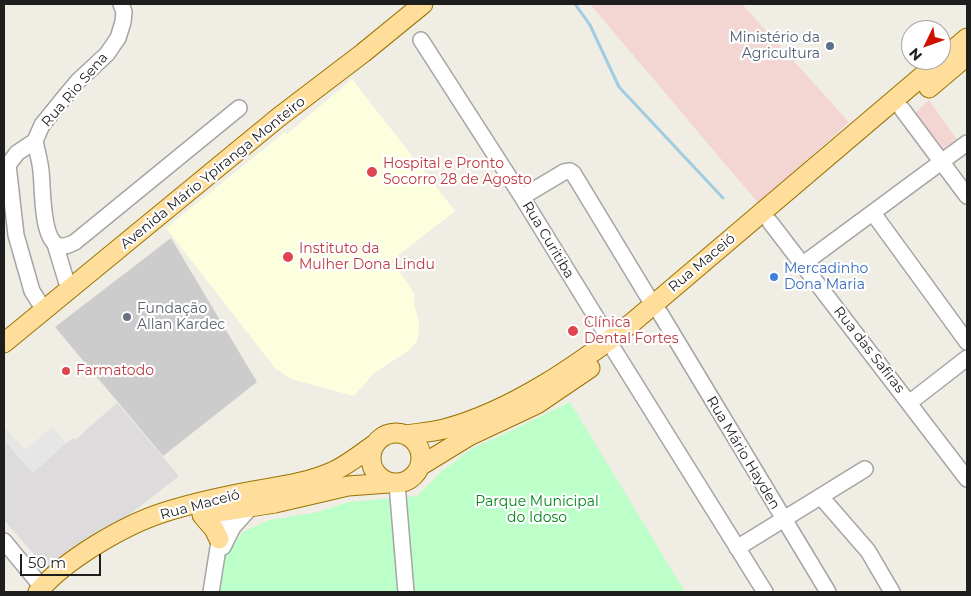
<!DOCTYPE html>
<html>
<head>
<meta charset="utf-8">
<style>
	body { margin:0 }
	#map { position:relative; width:971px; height:596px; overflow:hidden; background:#f0ede4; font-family:Montserrat,sans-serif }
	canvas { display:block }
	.frame { position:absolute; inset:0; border:5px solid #1e1e1e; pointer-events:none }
	.north { position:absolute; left:901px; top:20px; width:50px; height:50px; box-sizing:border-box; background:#fff; border:1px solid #a5a5a5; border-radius:50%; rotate:228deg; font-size:14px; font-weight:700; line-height:20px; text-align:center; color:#1e1e1e }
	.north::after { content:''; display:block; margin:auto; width:18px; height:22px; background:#cd1300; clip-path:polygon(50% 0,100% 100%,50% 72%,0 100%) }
	.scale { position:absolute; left:20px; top:554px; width:81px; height:22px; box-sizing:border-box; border:2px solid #1e1e1e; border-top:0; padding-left:6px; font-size:15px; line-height:18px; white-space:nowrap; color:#1e1e1e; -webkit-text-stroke:4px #fff; paint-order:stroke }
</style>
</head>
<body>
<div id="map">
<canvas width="971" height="596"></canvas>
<div class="frame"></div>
<div class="north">N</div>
<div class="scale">50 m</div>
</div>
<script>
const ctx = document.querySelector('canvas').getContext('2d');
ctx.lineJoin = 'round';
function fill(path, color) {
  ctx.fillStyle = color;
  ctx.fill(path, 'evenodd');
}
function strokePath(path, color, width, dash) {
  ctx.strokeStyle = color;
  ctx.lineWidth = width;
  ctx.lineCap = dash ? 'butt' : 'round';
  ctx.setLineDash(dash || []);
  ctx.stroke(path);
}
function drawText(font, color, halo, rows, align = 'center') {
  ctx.font = font + ' Montserrat,sans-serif';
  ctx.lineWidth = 4.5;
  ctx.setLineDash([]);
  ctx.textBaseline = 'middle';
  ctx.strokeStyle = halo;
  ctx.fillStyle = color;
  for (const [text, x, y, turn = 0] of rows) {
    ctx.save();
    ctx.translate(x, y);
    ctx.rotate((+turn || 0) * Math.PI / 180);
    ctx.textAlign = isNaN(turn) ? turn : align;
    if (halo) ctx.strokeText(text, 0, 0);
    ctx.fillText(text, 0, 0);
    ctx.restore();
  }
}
const residential = new Path2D(`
	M117,403L179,476L52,575L4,520V440L33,473L66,443L73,438L75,440Z`);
const commercial = new Path2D(`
	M590,4H742L849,122L759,204Z
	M929,100L958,141L943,153L914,114Z`);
const education = new Path2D(`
	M352,79L455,211L391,261L409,285L415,295L414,304L419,322V332L417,341L408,351L374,373L354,396L291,379L275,368L166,228L285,132L287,134Z`);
const religious = new Path2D(`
	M171,238L257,382L163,456L55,327Z`);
const park = new Path2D(`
	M570,402L685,592H216L224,558L243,532L269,520L318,512L349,502L417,496L441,472L471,449L515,429Z`);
const parking = new Path2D(`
	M4,426L25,450L52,427L66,443L33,473L4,440Z`);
const stream = new Path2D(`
	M575,4L590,25L619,87L723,198`);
const minor = new Path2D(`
	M421,40L522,197L610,340
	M902,109L967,196
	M35,141C37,151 40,161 41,171C43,187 41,236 57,245C63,248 69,245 75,242L239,108
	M522,197L564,172L570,171L573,173L653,305
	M873,213L967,342
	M770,222L967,479
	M55,244L69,290
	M803,264L967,143
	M44,310L32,291L16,235L8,165L17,153L35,141L42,125L63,99L78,81L107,54L118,38L123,22L124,12L121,4
	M660,313L828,592
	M614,350L765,592
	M909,403L967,358
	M397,484L406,592
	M821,497L868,551L892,592
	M4,541L42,587
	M223,547L233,527L251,507
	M737,548L865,469
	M211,592L222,523L226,514L235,504`);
const major = new Path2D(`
	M929,88L967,56
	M4,343L279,117L363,53L423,4
	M371 458a25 25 0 1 1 50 0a25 25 0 1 1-50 0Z
	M406,435C419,433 432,432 444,429C512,411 578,365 633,322L967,38
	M420,466L469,436L537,404L590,368
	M205,514L275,503L348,486L389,483
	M202,515L214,529L219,539
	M38,592C64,560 126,524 165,512C190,504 217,498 242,493C273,487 306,484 334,471C349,464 362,453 375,444`);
const markers = [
	[830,46,5,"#5c6f8a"],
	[372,172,6,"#e0444e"],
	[288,257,6,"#e0444e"],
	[774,277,5,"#3f7fe0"],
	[127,317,5,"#6b7280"],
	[573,331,6,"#e0444e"],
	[66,371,5,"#e0444e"]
];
const serviceNames = [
	["Ministério da",820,38],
	["Agricultura",820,54]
];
const streetNames = [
	["Rua Rio Sena",75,90,-49],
	["Avenida Mário Ypiranga Monteiro",213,173,-39],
	["Rua Curitiba",548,240,59],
	["Rua Maceió",702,263,-40],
	["Rua das Safiras",869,350,52],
	["Rua Mário Hayden",743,453,59],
	["Rua Maceió",200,505,-15]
];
const healthNames = [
	["Hospital e Pronto",383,164],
	["Socorro 28 de Agosto",383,180],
	["Instituto da",299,249],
	["Mulher Dona Lindu",299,265],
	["Clínica",584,323],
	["Dental Fortes",584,339],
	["Farmatodo",76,371]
];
const shopNames = [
	["Mercadinho",784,269],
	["Dona Maria",784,285]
];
const worshipNames = [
	["Fundação",137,309],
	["Allan Kardec",137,325]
];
const parkNames = [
	["Parque Municipal",537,502],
	["do Idoso",537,518]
];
fill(residential, '#dddbdb');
fill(commercial, '#f3d5d1');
fill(education, '#fcffde');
fill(religious, '#ccc');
fill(park, '#bcffc8');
fill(parking, '#e6e6e6');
strokePath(stream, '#a0cde2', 3);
strokePath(minor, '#a5a5a5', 18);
strokePath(major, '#997400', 21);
strokePath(minor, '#fff', 15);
strokePath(major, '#ffdd9a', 19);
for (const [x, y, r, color] of markers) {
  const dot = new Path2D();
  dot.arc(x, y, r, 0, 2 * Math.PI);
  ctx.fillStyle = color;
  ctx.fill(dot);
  strokePath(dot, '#fff', 2);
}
drawText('14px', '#4e5e75', '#fff', serviceNames, 'right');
drawText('14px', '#1e1e1e', '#fff', streetNames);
drawText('14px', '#be3a42', '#fff', healthNames, 'left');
drawText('14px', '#366cbe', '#fff', shopNames, 'left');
drawText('14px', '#5b616d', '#fff', worshipNames, 'left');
drawText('14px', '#018819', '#fff', parkNames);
</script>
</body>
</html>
